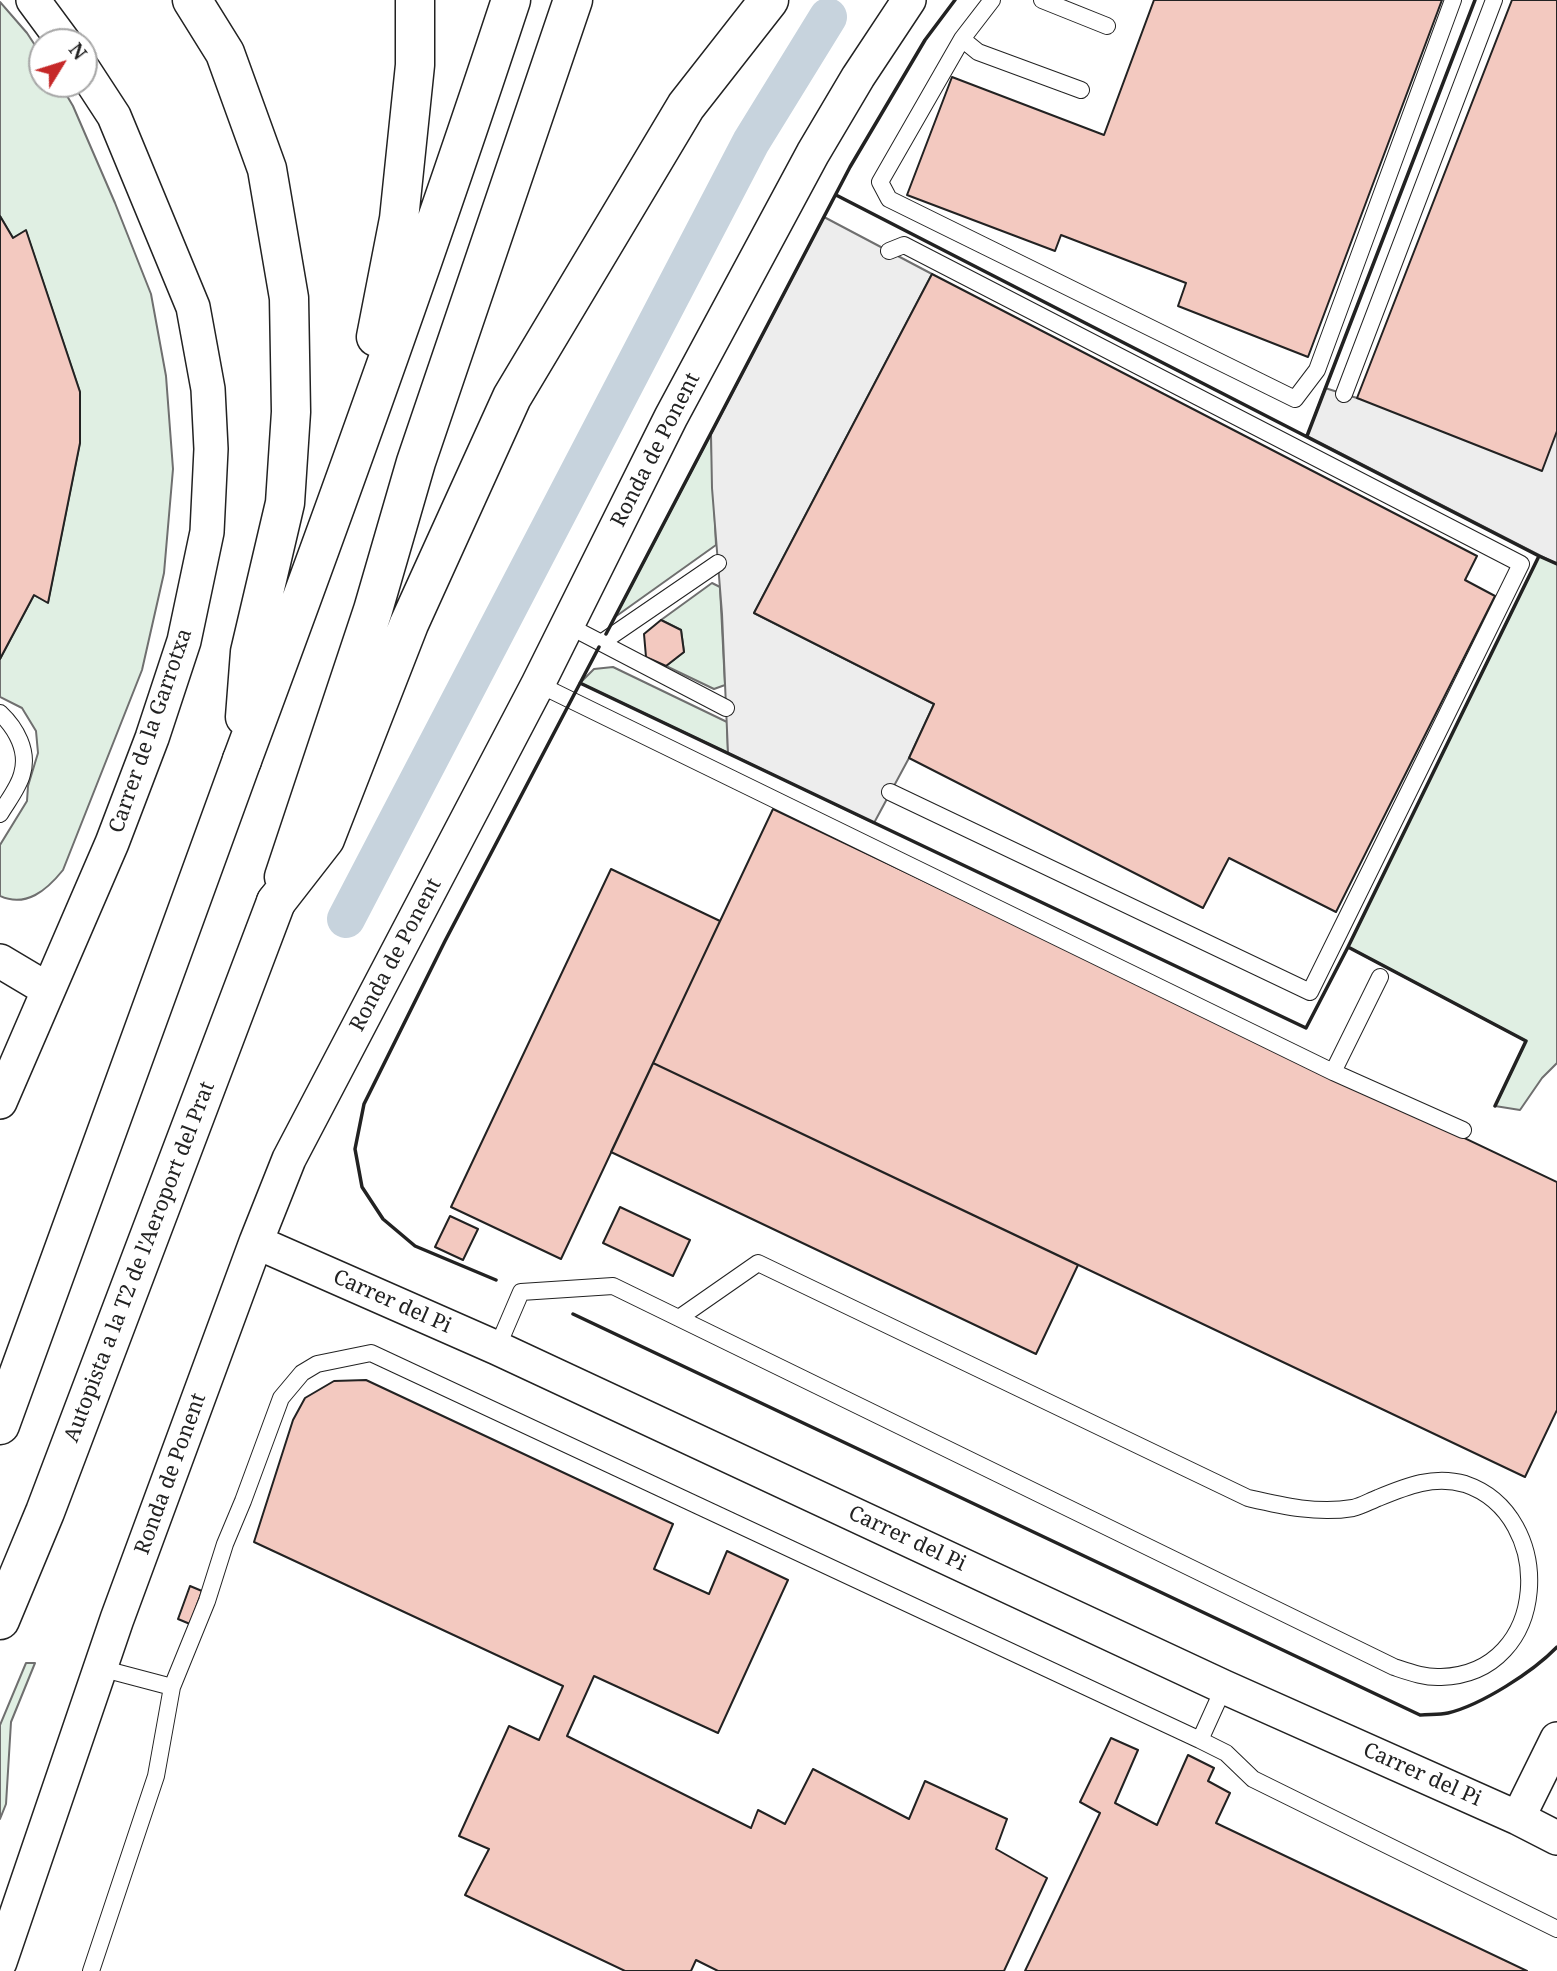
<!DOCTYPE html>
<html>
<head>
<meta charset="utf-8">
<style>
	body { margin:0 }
	#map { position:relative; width:1557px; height:1971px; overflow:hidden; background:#fff; font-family:"Noto Serif",serif }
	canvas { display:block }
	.north { position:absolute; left:28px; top:28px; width:70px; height:70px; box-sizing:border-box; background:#fff; border:2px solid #a7a7a7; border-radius:50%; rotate:52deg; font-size:19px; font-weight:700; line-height:28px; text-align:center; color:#222 }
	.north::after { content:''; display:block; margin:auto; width:24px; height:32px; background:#c62828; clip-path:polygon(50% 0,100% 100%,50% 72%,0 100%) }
</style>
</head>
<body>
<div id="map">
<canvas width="1557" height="1971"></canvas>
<div class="north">N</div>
</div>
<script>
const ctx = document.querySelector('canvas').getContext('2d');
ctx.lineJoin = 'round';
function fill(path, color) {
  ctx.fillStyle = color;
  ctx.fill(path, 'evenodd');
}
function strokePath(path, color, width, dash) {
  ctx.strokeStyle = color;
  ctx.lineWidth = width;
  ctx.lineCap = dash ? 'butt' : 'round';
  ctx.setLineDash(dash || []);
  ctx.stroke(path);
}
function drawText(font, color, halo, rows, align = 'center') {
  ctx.font = font + ' "Noto Serif",serif';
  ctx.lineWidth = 5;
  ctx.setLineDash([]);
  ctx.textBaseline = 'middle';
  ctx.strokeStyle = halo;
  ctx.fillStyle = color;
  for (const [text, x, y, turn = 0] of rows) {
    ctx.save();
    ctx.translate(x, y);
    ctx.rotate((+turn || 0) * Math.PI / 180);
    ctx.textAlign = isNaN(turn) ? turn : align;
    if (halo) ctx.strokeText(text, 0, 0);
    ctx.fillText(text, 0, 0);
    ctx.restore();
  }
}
const green = new Path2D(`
	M0,2L27,33L42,56V84H60L73,106L115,203L151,294L166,376L173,469L164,573L142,670L63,870C47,890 26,908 0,896V845L27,801L28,786L38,753L36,731L22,708L0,697V659L34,595L48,602L80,442V392L26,231L13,238L0,216Z
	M711,434L716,545L615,617Z
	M1539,556L1557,564V1063L1542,1078L1520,1110L1495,1106L1526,1041L1348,947Z
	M712,583L720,587L725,685L714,689L666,666L684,652L681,630L661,620Z
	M613,667L727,722L728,753L580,683L594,669Z
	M26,1663H35L11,1722L6,1804L0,1819V1725Z`);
const parking = new Path2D(`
	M824,217L932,274L754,613L934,704L909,758L874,823L728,753L722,614L712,488L711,434Z
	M1325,388L1357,398L1557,431V564L1307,436Z`);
const canal = new Path2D(`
	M346,919L751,142L828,17`);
const building = new Path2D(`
	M1154,0H1442L1308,357L1178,306L1186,283L1061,235L1055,251L907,195L952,77L1104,135Z
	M1512,0H1557V431L1542,471L1357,398Z
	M0,216L13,238L26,230L80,392V443L48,603L34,595L0,659Z
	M932,274L1477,556L1465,580L1495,596L1336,912L1229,858L1203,908L909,758L934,704L754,613Z
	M661,620L681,630L684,652L666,666L646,657L644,634Z
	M773,809L1557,1182V1410L1525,1477L653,1063Z
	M611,869L720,921L561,1259L451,1207Z
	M653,1063L1078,1265L1036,1354L611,1152Z
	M620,1207L690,1240L673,1276L603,1243Z
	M450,1216L478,1229L463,1260L435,1247Z
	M366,1380L673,1524L654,1569L709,1594L727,1551L788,1580L718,1733L594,1676L567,1736L751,1828L758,1810L785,1824L813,1769L909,1819L925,1781L1007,1819L996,1849L1047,1878L1004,1971H718L696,1960L691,1971H625L465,1895L489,1849L459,1836L509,1726L539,1740L563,1686L254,1542L293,1420L305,1398L334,1381Z
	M190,1586L202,1591L190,1624L178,1619Z
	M1111,1738L1138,1750L1115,1803L1157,1825L1188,1755L1214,1768L1208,1781L1230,1793L1216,1823L1527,1971H1025L1100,1813L1080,1802Z`);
const service = new Path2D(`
	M992,0L962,39L880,182L889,199L1295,399L1317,370L1453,0
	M1042,0L1107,26
	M962,39L978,52L1081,90
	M889,251L904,245L1521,564L1310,992L890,792
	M1344,394L1494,0
	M567,625L726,708
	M601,643L718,563
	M538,684L1333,1072L1463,1130
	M0,713C16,728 29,751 22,774C19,787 7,802 0,814
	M1333,1072L1380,977
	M497,1348L521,1292L613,1286L1394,1667C1409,1672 1425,1678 1441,1677C1551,1674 1557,1515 1465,1484C1434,1475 1407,1486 1378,1498C1370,1501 1362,1506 1353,1508C1317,1514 1283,1506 1248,1498L758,1263L679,1318
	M100,1668L172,1687
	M1200,1740L1224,1687
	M91,1971L156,1776L172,1687L207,1601L225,1544L243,1501L281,1398L302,1373L317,1364L371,1353L1200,1740L1226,1753L1253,1779L1557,1929`);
const minor = new Path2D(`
	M33,0L64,42
	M0,961L47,989
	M0,1102L112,843L152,738L184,641L207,532L211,449L208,389L193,307L114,116L84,70
	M256,1242L497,1348L1224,1687L1518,1818L1557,1838
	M1518,1818L1557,1739
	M0,1962L117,1619L256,1242L289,1159L538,684L671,417L813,153L858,77L909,0`);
const trunk = new Path2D(`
	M0,1425L242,760
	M0,1620L45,1512L276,902`);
const motorway = new Path2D(`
	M192,0L225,53L267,169L289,298L291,412L285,503L250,652L245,717
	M376,337L399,219L415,65V0
	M242,760C336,508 427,255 511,0
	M284,877L373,610L416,462L573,0
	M276,902L325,839L409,624L512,397L686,106L769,0`);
const wall = new Path2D(`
	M836,195L1539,556L1348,947
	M1307,436L1475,0
	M1539,556L1557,564
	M606,634L850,167L925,40L955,0
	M580,683L1306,1028L1348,947L1526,1041L1495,1106
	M496,1280L415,1246L383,1219L362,1187L355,1149L364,1104L445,941L599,647
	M573,1314L1420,1715C1429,1714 1439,1715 1448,1713C1481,1705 1533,1672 1557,1647`);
const streetNames = [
	["Ronda de Ponent",656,450,-63],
	["Carrer de la Garrotxa",151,731,-71],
	["Ronda de Ponent",396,955,-62],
	["Autopista a la T2 de l'Aeroport del Prat",140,1262,-69],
	["Carrer del Pi",392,1302,24],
	["Ronda de Ponent",171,1474,-70],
	["Carrer del Pi",907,1539,25],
	["Carrer del Pi",1422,1775,24]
];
fill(green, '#e0efe3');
strokePath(green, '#6f6f6f', 2);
fill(parking, '#ededed');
strokePath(parking, '#6f6f6f', 2);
strokePath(canal, '#c7d3dd', 38);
fill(building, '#f3c9c0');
strokePath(building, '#222', 2);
strokePath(service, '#222', 18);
strokePath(minor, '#222', 36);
strokePath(trunk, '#222', 41);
strokePath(motorway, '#222', 41);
strokePath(service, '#fff', 16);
strokePath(minor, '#fff', 33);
strokePath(trunk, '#fff', 38);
strokePath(motorway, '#fff', 38);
strokePath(wall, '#222', 3.5);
drawText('21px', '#222', '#fff', streetNames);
</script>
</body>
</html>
